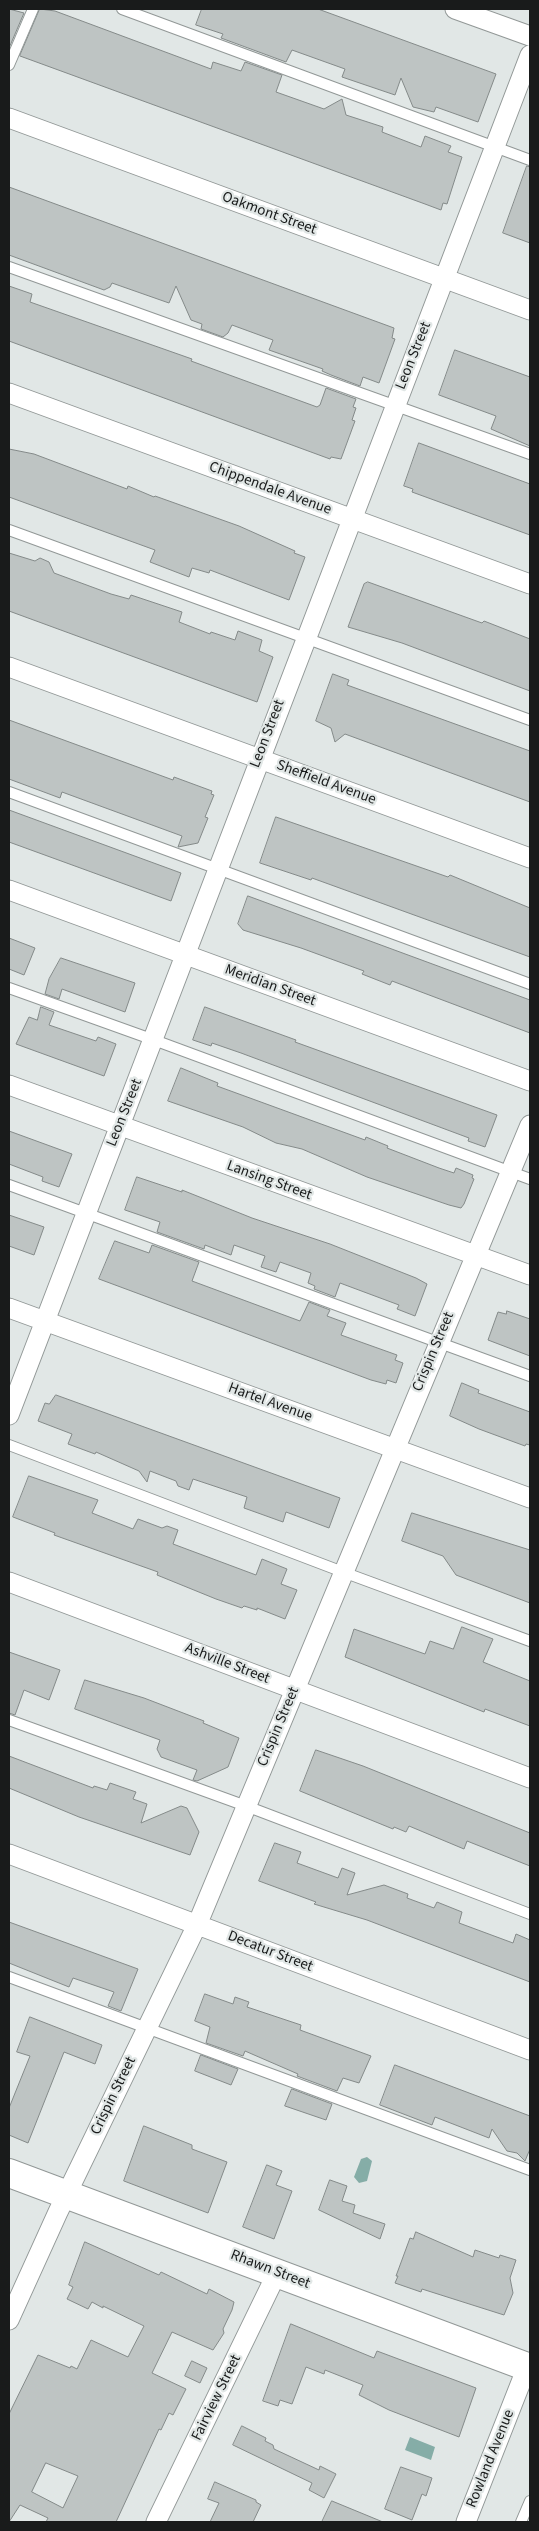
<!DOCTYPE html>
<html>
<head>
<meta charset="utf-8">
<style>
	body { margin:0 }
	#map { position:relative; width:539px; height:2531px; overflow:hidden; background:#e1e7e6; font-family:"Source Sans 3",sans-serif }
	canvas { display:block }
	.frame { position:absolute; inset:0; border:10px solid #191b1b; pointer-events:none }
</style>
</head>
<body>
<div id="map">
<canvas width="539" height="2531"></canvas>
<div class="frame"></div>
</div>
<script>
const ctx = document.querySelector('canvas').getContext('2d');
ctx.lineJoin = 'round';
function fill(path, color) {
  ctx.fillStyle = color;
  ctx.fill(path, 'evenodd');
}
function strokePath(path, color, width, dash) {
  ctx.strokeStyle = color;
  ctx.lineWidth = width;
  ctx.lineCap = dash ? 'butt' : 'round';
  ctx.setLineDash(dash || []);
  ctx.stroke(path);
}
function drawText(font, color, halo, rows, align = 'center') {
  ctx.font = font + ' "Source Sans 3",sans-serif';
  ctx.lineWidth = 4.5;
  ctx.setLineDash([]);
  ctx.textBaseline = 'middle';
  ctx.strokeStyle = halo;
  ctx.fillStyle = color;
  for (const [text, x, y, turn = 0] of rows) {
    ctx.save();
    ctx.translate(x, y);
    ctx.rotate((+turn || 0) * Math.PI / 180);
    ctx.textAlign = isNaN(turn) ? turn : align;
    if (halo) ctx.strokeText(text, 0, 0);
    ctx.fillText(text, 0, 0);
    ctx.restore();
  }
}
const water = new Path2D(`
	M367,2157L372,2161L367,2181L359,2183L354,2177L361,2159Z
	M410,2437L435,2447L431,2460L405,2450Z`);
const building = new Path2D(`
	M9,9L24,13L9,48Z
	M40,9L55,11L211,69L213,62L241,71L245,62L282,75L276,92L324,109L342,99L346,115L383,127L382,132L421,147L425,136L451,146L448,152L462,157L447,204L443,203L441,210L425,204L20,56Z
	M202,9H318L496,74L478,122L436,107L434,112L413,107L401,78L395,95L342,77L345,69L292,50L286,62L221,38L223,34L196,25Z
	M527,166L530,167V243L503,233Z
	M9,187L394,328L392,338L395,339L379,383L363,377L360,386L331,375L322,371L323,369L269,350L273,340L232,325L228,333L223,337L201,329L202,324L191,320L176,286L169,303L112,283L110,287L104,290L9,255Z
	M9,286L32,294L30,302L192,359L191,361L317,407L320,405L326,388L356,399L353,407L356,408L352,420L355,421L341,459L331,457L330,459L9,341Z
	M455,350L530,377V446L491,429L496,416L439,395Z
	M419,443L530,484V535L412,492L413,489L404,486Z
	M9,449L34,454L127,489L128,486L154,497L155,496L239,526L295,551L294,553L305,557L289,600L210,570L209,573L192,568L189,577L150,562L155,550L9,497Z
	M9,553L35,561L40,558L49,562L54,573L111,594L129,599L131,595L182,612L179,622L210,634L211,632L235,640L238,631L262,640L259,651L273,657L257,702L9,611Z
	M368,582L482,623L484,621L530,639V691L402,643L348,627L364,584Z
	M333,674L349,680L347,685L530,751V802L345,734L335,742L331,728L316,721Z
	M9,720L173,780L174,777L212,791L211,794L214,795L205,817L208,818L198,843L178,847L182,836L62,792L60,798L9,779Z
	M9,810L181,873L171,901L9,842Z
	M276,817L448,877L450,875L530,908V957L312,878L311,880L260,863Z
	M248,896L530,1000V1033L392,981L390,985L362,974L364,971L301,948L243,930L238,924Z
	M9,938L35,948L24,975L9,969Z
	M61,958L135,983L125,1012L62,989L59,999L45,994L49,979Z
	M41,1007L54,1012L49,1025L96,1041L98,1037L116,1044L104,1076L16,1044L29,1017L37,1020Z
	M205,1007L296,1040L295,1042L497,1115L485,1147L468,1141L469,1138L241,1053L212,1043L211,1046L193,1040Z
	M181,1068L218,1083L217,1086L365,1140L366,1137L388,1146L387,1148L439,1168L454,1173L456,1168L473,1175L472,1178L474,1179L464,1204L461,1208L449,1205L367,1177L302,1149L276,1143L243,1127L168,1101Z
	M9,1131L72,1154L59,1187L42,1181L43,1177L9,1164Z
	M137,1177L182,1192V1190L252,1218L330,1244L416,1278L427,1284L415,1316L397,1309L399,1305L340,1283L335,1297L314,1289L315,1286L308,1283L311,1273L280,1262L276,1272L261,1267L265,1256L234,1245L231,1255L205,1245L204,1249L157,1232L160,1222L125,1210Z
	M9,1215L44,1227L34,1255L9,1246Z
	M115,1241L149,1253L152,1245L199,1262L192,1281L300,1321L309,1302L330,1310L327,1316L346,1323L341,1335L397,1355L395,1360L403,1363L396,1383L387,1380L386,1384L371,1380L99,1279Z
	M507,1311L530,1319V1356L488,1340L498,1312L506,1314Z
	M462,1383L479,1390L478,1393L530,1412V1445L526,1444L525,1446L479,1429L450,1416Z
	M56,1395L340,1498L329,1528L286,1512L283,1522L258,1513L244,1508L247,1497L193,1479L189,1490L178,1486L176,1481L150,1471L147,1482L139,1471L96,1452L95,1454L68,1444L72,1434L38,1421L45,1403L49,1404Z
	M29,1476L98,1500L92,1513L133,1529L138,1519L162,1528L167,1526L178,1530L173,1544L256,1575L262,1559L287,1569L281,1584L297,1590L285,1619L257,1608V1610L244,1606L242,1608L216,1599L157,1575L158,1572L54,1535L55,1533L13,1517Z
	M412,1513L530,1550V1603L456,1575L443,1556L402,1541Z
	M462,1627L493,1639L483,1662L530,1681V1726L485,1709L484,1712L345,1657L354,1629L425,1654L430,1641L453,1649Z
	M9,1652L60,1670L49,1700L24,1690L15,1715L9,1713Z
	M85,1680L144,1698L204,1721L203,1723L239,1738L228,1767L197,1781L193,1780L197,1770L161,1757L157,1749L160,1740L75,1709Z
	M316,1750L363,1766L530,1833V1866L467,1841L464,1849L409,1826L406,1832L394,1827L393,1829L300,1791Z
	M9,1756L93,1788L94,1786L107,1790L110,1783L136,1792L133,1799L147,1804L141,1823L181,1806L187,1808L199,1832L190,1855L79,1817L9,1788Z
	M275,1843L301,1852L297,1863L338,1878L342,1868L355,1873L347,1895L384,1885L408,1894L407,1898L434,1908L437,1902L462,1912L459,1923L513,1943L516,1934L530,1940V1982L367,1920L314,1904L316,1902L259,1881Z
	M9,1922L138,1969L121,2011L108,2006L114,1992L73,1978L69,1987L9,1963Z
	M205,1994L233,2004L235,1997L249,2002L247,2007L301,2025L300,2030L371,2056L359,2083L343,2078L337,2091L297,2076L298,2074L245,2051L243,2056L206,2043L210,2027L195,2021Z
	M30,2017L102,2045L95,2064L64,2052L28,2143L9,2135V2108L30,2056L17,2052Z
	M201,2055L238,2069L231,2085L195,2071Z
	M395,2065L530,2116V2149L525,2161L517,2153L507,2151L492,2129L489,2138L435,2117L432,2125L380,2105Z
	M292,2089L332,2104L326,2120L285,2106Z
	M144,2126L192,2145V2149L227,2162L208,2213L124,2181Z
	M267,2165L282,2171L276,2185L292,2191L274,2239L243,2227Z
	M330,2180L347,2186L342,2201L355,2205L353,2213L385,2224L380,2239L319,2210Z
	M416,2232L473,2257L475,2250L499,2258L500,2255L516,2260L510,2278L513,2293L504,2315L422,2289L421,2292L395,2283L398,2276H396L410,2238L413,2239Z
	M85,2242L159,2275L161,2272L207,2294L209,2289L234,2302L232,2310L223,2329L224,2333L213,2350L172,2332L152,2373L186,2389L173,2415L169,2413L161,2430L159,2429L116,2522H46L48,2518L20,2505L9,2522V2414L38,2355L70,2368L71,2366L77,2369L91,2340L128,2357L144,2326L103,2306V2308L92,2302L88,2309L67,2299L73,2287L69,2285ZM46,2463L78,2476L63,2508L32,2492Z
	M291,2324L374,2358L377,2351L476,2388L459,2437L389,2410L359,2395L363,2385L325,2370L324,2374L306,2367L292,2404L280,2400L278,2406L263,2401Z
	M192,2361L207,2368L200,2383L185,2376Z
	M242,2426L266,2438L265,2441L273,2445L274,2449L319,2470L320,2466L336,2474L324,2498L309,2490L312,2483L233,2445Z
	M401,2467L432,2478L426,2496L422,2494L412,2520L385,2509Z
	M215,2482L256,2500V2502L261,2505L253,2522H210L219,2503L208,2499Z
	M332,2501L383,2522H322Z`);
const service = new Path2D(`
	M122,9L530,160
	M9,65L33,9
	M9,267L530,454
	M9,530L530,720
	M9,792L530,984
	M9,988L154,1040L530,1179
	M9,1185L530,1376
	M9,1445L343,1572L530,1641
	M9,1720L246,1806L530,1914
	M9,1977L530,2170
	M521,2522L530,2501`);
const minor = new Path2D(`
	M455,9L530,36
	M9,118L530,310
	M9,393L530,584
	M9,667L530,858
	M9,890L530,1081
	M9,1085L530,1275
	M9,1308L530,1498
	M9,1415L530,55
	M9,1582L530,1778
	M9,1854L530,2050
	M9,2320L58,2212L197,1925L530,1125
	M156,2522L277,2273
	M466,2522L527,2367`);
const secondary = new Path2D(`
	M9,2173L530,2368`);
const streetNames = [
	["Oakmont Street",269,214,20],
	["Leon Street",414,356,-68],
	["Chippendale Avenue",270,489,20],
	["Leon Street",268,734,-69],
	["Sheffield Avenue",326,783,20],
	["Meridian Street",270,986,20],
	["Leon Street",125,1113,-68],
	["Lansing Street",269,1181,20],
	["Crispin Street",434,1352,-67],
	["Hartel Avenue",270,1403,20],
	["Ashville Street",227,1664,21],
	["Crispin Street",279,1727,-67],
	["Decatur Street",270,1952,21],
	["Crispin Street",114,2096,-64],
	["Rhawn Street",270,2270,21],
	["Fairview Street",217,2398,-64],
	["Rowland Avenue",491,2459,-68]
];
fill(water, '#85ada7');
fill(building, '#bec4c3');
strokePath(building, '#848a89', 1);
strokePath(service, '#929897', 12);
strokePath(minor, '#929897', 21);
strokePath(secondary, '#929897', 30);
strokePath(service, '#fff', 10);
strokePath(minor, '#fff', 19);
strokePath(secondary, '#fff', 28);
drawText('15px', '#191b1b', '#e1e7e6', streetNames);
</script>
</body>
</html>
